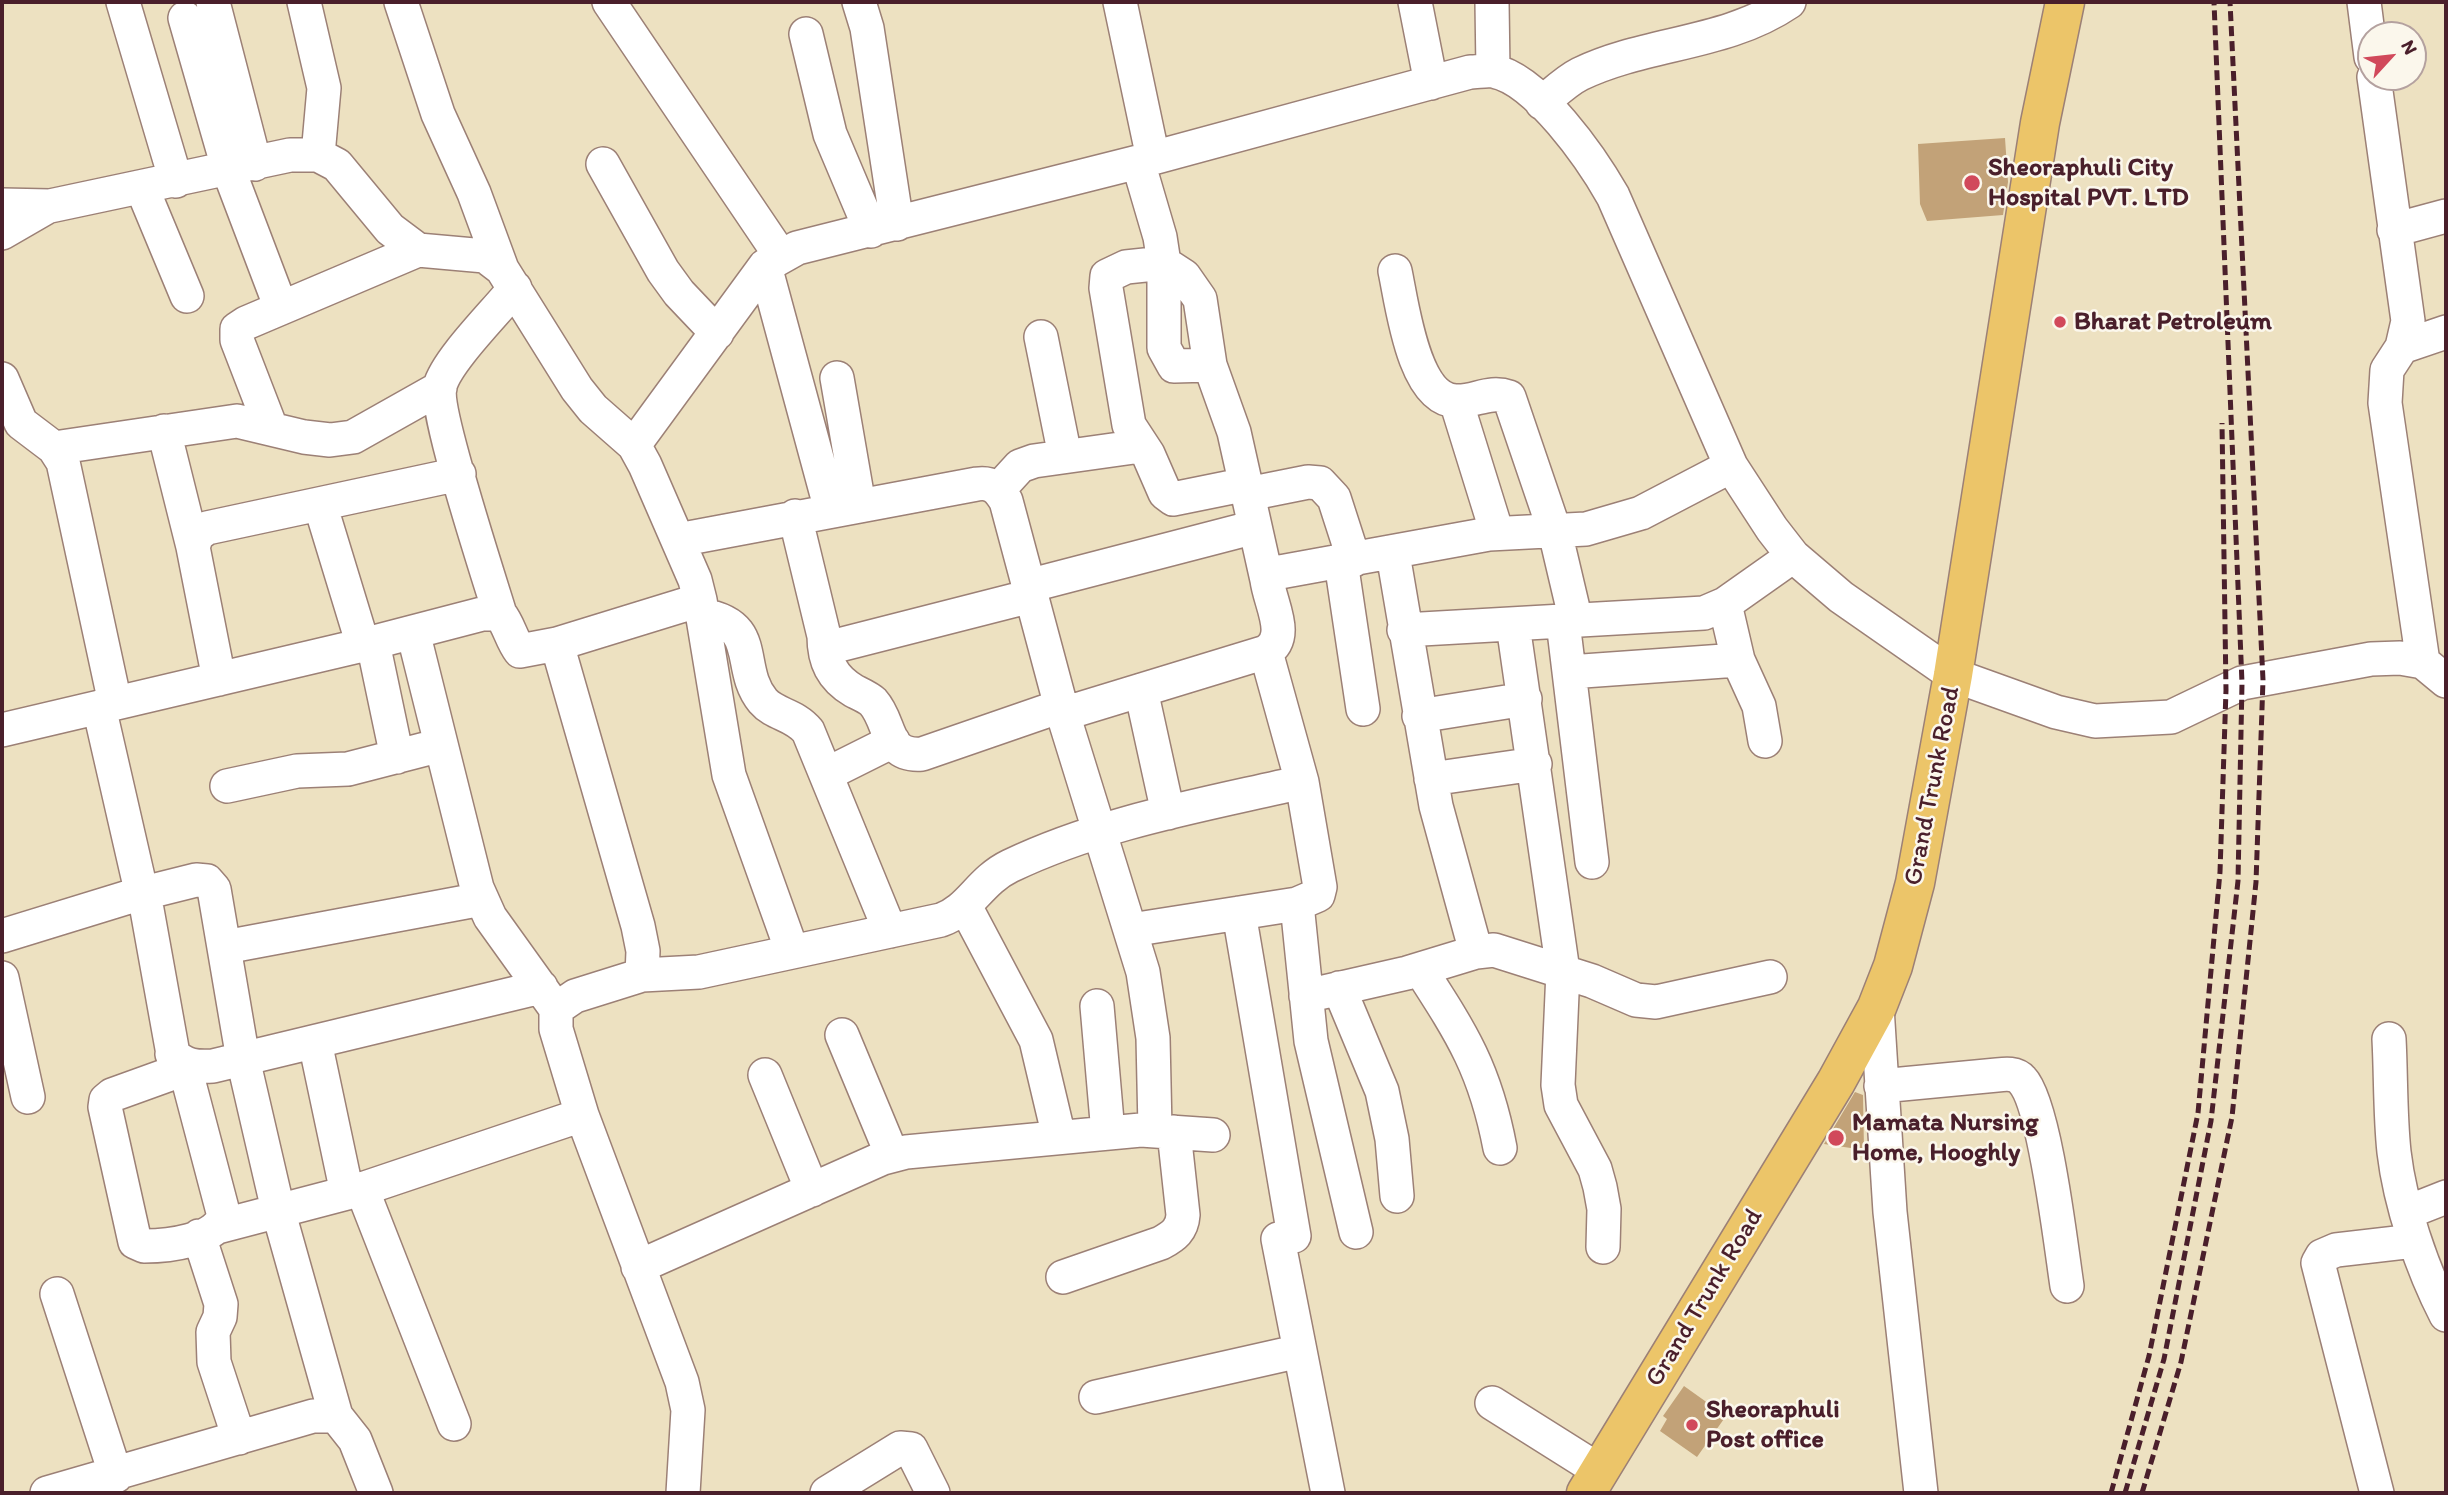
<!DOCTYPE html>
<html>
<head>
<meta charset="utf-8">
<style>
	body { margin:0 }
	#map { position:relative; width:2448px; height:1495px; overflow:hidden; background:#ede1c1; font-family:Itim,sans-serif }
	canvas { display:block }
	.frame { position:absolute; inset:0; border:4px solid #4a1f2b; pointer-events:none }
	.north { position:absolute; left:2357px; top:21px; width:70px; height:70px; box-sizing:border-box; background:#fbf7ec; border:2px solid #b4a19f; border-radius:50%; rotate:63deg; font-size:19px; font-weight:700; line-height:28px; text-align:center; color:#4a1f2b }
	.north::after { content:''; display:block; margin:auto; width:24px; height:32px; background:#d1495b; clip-path:polygon(50% 0,100% 100%,50% 72%,0 100%) }
</style>
</head>
<body>
<div id="map">
<canvas width="2448" height="1495"></canvas>
<div class="frame"></div>
<div class="north">N</div>
</div>
<script>
const ctx = document.querySelector('canvas').getContext('2d');
ctx.lineJoin = 'round';
function fill(path, color) {
  ctx.fillStyle = color;
  ctx.fill(path, 'evenodd');
}
function strokePath(path, color, width, dash) {
  ctx.strokeStyle = color;
  ctx.lineWidth = width;
  ctx.lineCap = dash ? 'butt' : 'round';
  ctx.setLineDash(dash || []);
  ctx.stroke(path);
}
function drawText(font, color, halo, rows, align = 'center') {
  ctx.font = font + ' Itim,sans-serif';
  ctx.lineWidth = 5;
  ctx.setLineDash([]);
  ctx.textBaseline = 'middle';
  ctx.strokeStyle = halo;
  ctx.fillStyle = color;
  for (const [text, x, y, turn = 0] of rows) {
    ctx.save();
    ctx.translate(x, y);
    ctx.rotate((+turn || 0) * Math.PI / 180);
    ctx.textAlign = isNaN(turn) ? turn : align;
    if (halo) ctx.strokeText(text, 0, 0);
    ctx.fillText(text, 0, 0);
    ctx.restore();
  }
}
const building = new Path2D(`
	M2005,138L2008,182L2003,215L1927,221L1920,204L1918,144Z
	M1855,1092L1863,1095L1864,1150L1824,1144Z
	M1684,1386L1726,1416L1697,1457L1660,1431L1667,1419L1663,1416Z`);
const minor = new Path2D(`
	M123,2L176,181
	M213,2L255,164
	M304,2L324,88L318,155
	M401,2L438,114L474,193L502,269
	M609,2L780,255
	M859,2L867,28L897,224
	M1120,2L1153,158
	M1415,2L1431,83
	M1492,2L1493,71
	M2364,2L2371,57
	M185,18L229,171L281,308
	M806,34L830,134L871,231
	M2374,77L2408,321L2402,347L2387,370L2385,403L2423,662
	M1542,103C1554,93 1566,81 1580,74C1646,42 1726,45 1789,2
	M1138,162L1160,237L1164,263V348L1174,366L1210,365
	M603,164L663,271L679,293L717,333
	M142,188L187,296
	M2,205L50,206L290,155H318L337,165L390,229L418,250L485,256L502,269L577,389L593,409L634,445L645,465L695,580L700,600L557,644L520,651C511,639 509,625 500,614H482L363,645L2,730
	M2394,230L2446,216
	M2,233L47,207
	M765,266L831,510
	M1395,271C1402,303 1413,400 1456,401C1475,402 1489,390 1509,397L1555,532L1576,621
	M1041,337L1065,456
	M2402,347L2446,332
	M837,378L859,505
	M2,379L21,423L54,448L63,462L115,703
	M1456,401L1497,533
	M271,428L237,340V329L246,323L418,250
	M164,431L193,547
	M634,445L765,266L797,248L1138,162L1470,72C1477,72 1486,70 1493,71C1537,79 1592,159 1613,196L1731,466L1772,529L1793,556L1841,597L1953,675L2056,712L2095,721L2171,717L2242,683L2371,659L2400,658L2423,662L2446,681
	M54,448L237,421L304,437L330,440L353,437L440,388
	M1247,484L1173,499L1165,493L1148,454L1129,425L1106,288L1107,276L1126,267L1164,263L1184,276L1200,299L1210,365L1234,432L1267,580
	M999,489L1020,466L1034,461L1141,446
	M1248,494L1308,482L1320,483L1334,498L1354,560
	M320,504L363,645
	M795,516L824,636L830,643L839,645L1031,596
	M678,540L977,484C992,482 998,488 1006,501L1063,714L1143,972L1153,1038L1155,1129
	M1393,554L1436,806L1476,952
	M1341,562L1363,709
	M1028,586L1255,527
	M700,600L729,775L792,951
	M1725,604L1738,660L1759,706L1765,741
	M500,614C489,578 434,410 440,386C447,360 497,311 515,288
	M702,615C763,625 735,667 763,701C775,715 794,714 808,731L890,931
	M1563,622L1592,862
	M1513,625L1563,971L1558,1085L1561,1105L1595,1169L1600,1187L1604,1209L1603,1247
	M1404,630L1704,613L1725,604L1793,556
	M413,632L477,888L490,917L556,1009
	M824,636C824,661 832,678 854,691C860,694 869,698 873,702C892,723 884,757 922,754L1061,706
	M373,643L397,757
	M557,644L638,926L643,951L642,975L575,996L556,1009V1029L582,1115L682,1382L688,1410L683,1493
	M1569,672L1738,660
	M219,679L193,547L197,535L207,528L459,474
	M1141,690L1168,813
	M1063,714L1266,652C1291,637 1270,604 1267,580L1280,572L1489,534L1586,529L1641,513L1731,466
	M1419,716L1525,699
	M827,774L893,741
	M1431,779L1535,764
	M227,786L297,771L348,769L441,745
	M144,893L175,1065L173,1073L112,1095L106,1100L105,1107L135,1242L144,1246C168,1246 215,1241 224,1216L184,1064
	M132,896L196,880L207,881L214,889L243,1059L278,1210L336,1416
	M1297,904L1311,1041L1356,1232
	M965,906L1036,1040L1059,1137
	M1239,913L1294,1236L1278,1239L1328,1493
	M1131,930L1297,904L1318,895L1320,887L1302,782L1266,652
	M2,936L132,896L140,886L99,707
	M225,947L482,899
	M1420,969C1462,1034 1485,1069 1500,1148
	M642,975L699,972L941,920C970,910 979,881 1010,866C1102,822 1203,805 1302,782
	M2,978L28,1097
	M1339,988L1382,1091L1392,1139L1397,1196
	M1306,996L1407,973L1476,952L1494,950L1592,981L1636,1000L1656,1002L1770,977
	M1097,1006L1108,1133
	M1877,1007L1890,1212L1921,1493
	M842,1035L892,1155
	M2389,1039C2391,1076 2390,1115 2394,1152C2400,1204 2422,1269 2446,1315
	M315,1042L347,1193
	M172,1054C186,1066 195,1067 213,1066L541,987
	M765,1075L812,1190
	M1881,1086L1997,1075C2006,1074 2016,1073 2022,1080C2045,1104 2061,1247 2067,1286
	M362,1189L454,1424
	M2408,1212L2446,1197
	M221,1226L362,1189L582,1115
	M199,1236L221,1304L220,1317L213,1332L214,1362L239,1438
	M638,1267L883,1158L906,1152L1141,1130L1213,1135
	M1063,1277L1161,1243C1174,1236 1182,1230 1183,1215L1174,1132
	M57,1294L116,1476
	M1096,1397L1300,1351
	M1492,1403L1600,1471
	M47,1493L313,1416H336L355,1440L376,1493
	M827,1493L900,1448L911,1449L933,1493
	M2377,1493L2318,1263L2322,1256L2336,1250L2414,1241`);
const major = new Path2D(`
	M1586,1493L1836,1082L1877,1007L1893,966L1915,883L1953,675L2040,123L2065,2`);
const rail = new Path2D(`
	M2111,1493L2149,1356L2198,1113L2220,872L2226,690L2222,423
	M2125,1493L2164,1359L2211,1121L2238,881L2242,683L2214,2
	M2142,1493L2181,1362L2232,1117L2256,882L2263,680L2230,2`);
const markers = [
	[1972,183,9,"#d1495b"],
	[2060,322,7,"#d1495b"],
	[1836,1138,9,"#d1495b"],
	[1692,1425,7,"#d1495b"]
];
const poiNames = [
	["Sheoraphuli City",1988,168],
	["Hospital PVT. LTD",1988,198],
	["Bharat Petroleum",2074,322],
	["Mamata Nursing",1852,1123],
	["Home, Hooghly",1852,1153],
	["Sheoraphuli",1706,1410],
	["Post office",1706,1440]
];
const streetNames = [
	["Grand Trunk Road",1933,786,-79],
	["Grand Trunk Road",1705,1298,-59]
];
fill(building, '#c2a278');
strokePath(minor, '#9c8076', 36);
strokePath(major, '#9c8076', 41);
strokePath(minor, '#fff', 33);
strokePath(major, '#ecc569', 38);
strokePath(rail, '#4a1f2b', 5, [10, 5]);
for (const [x, y, r, color] of markers) {
  const dot = new Path2D();
  dot.arc(x, y, r, 0, 2 * Math.PI);
  ctx.fillStyle = color;
  ctx.fill(dot);
  strokePath(dot, '#fbf7ec', 2.5);
}
drawText('bold 26px', '#4a1f2b', '#fbf7ec', poiNames, 'left');
drawText('26px', '#4a1f2b', '#fbf7ec', streetNames);
</script>
</body>
</html>
